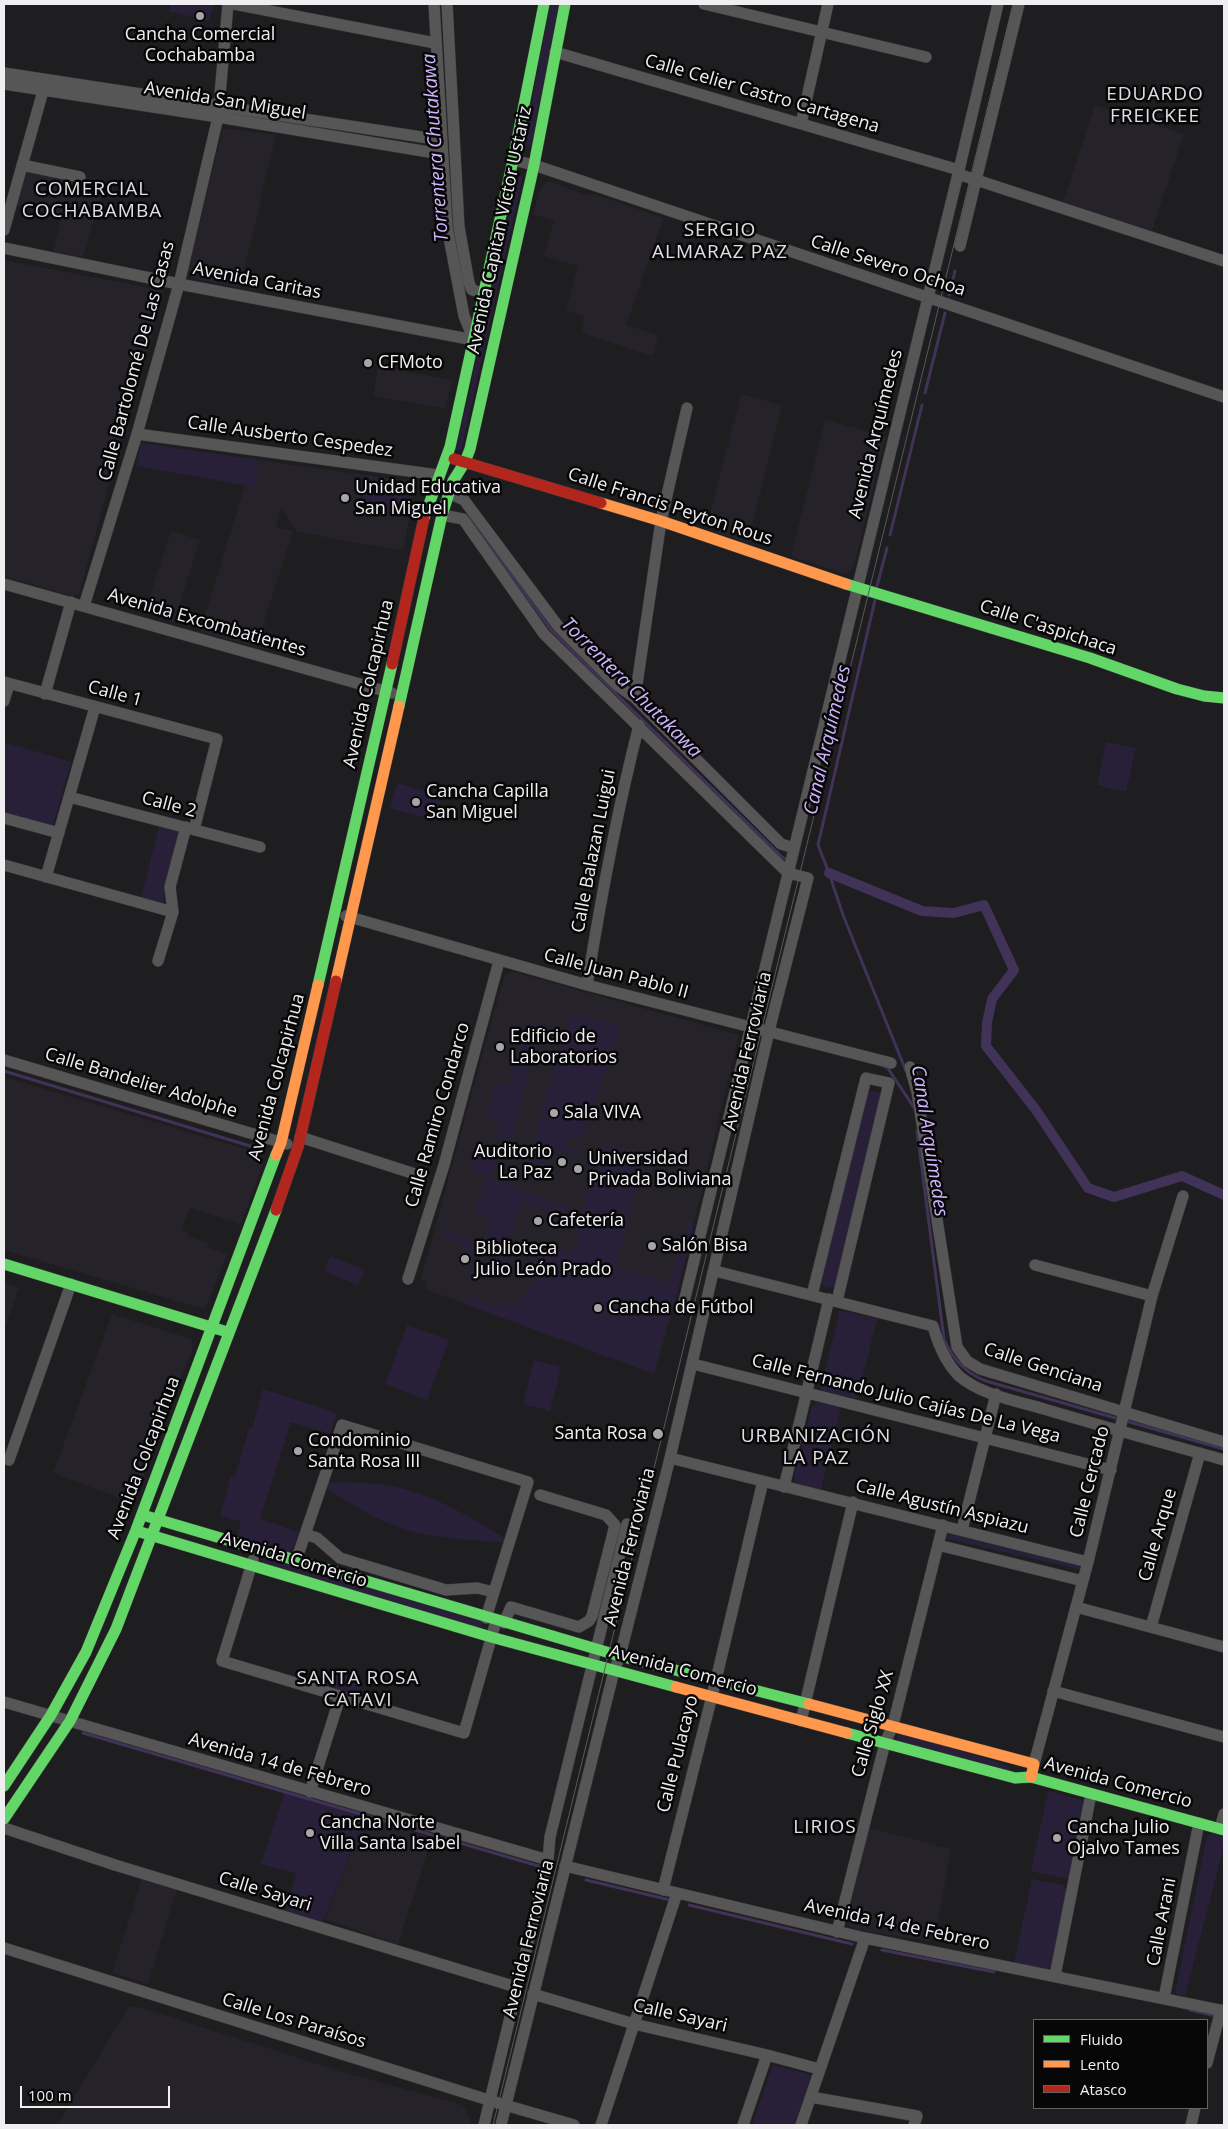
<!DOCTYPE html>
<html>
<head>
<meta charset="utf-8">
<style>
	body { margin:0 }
	#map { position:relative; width:1228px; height:2129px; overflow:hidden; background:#1e1d1f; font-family:"Open Sans",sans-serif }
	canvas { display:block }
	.frame { position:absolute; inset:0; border:5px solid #efeef1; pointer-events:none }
	.legend { position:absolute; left:1033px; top:2019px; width:175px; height:90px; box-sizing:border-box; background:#070708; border:1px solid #646365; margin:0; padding:6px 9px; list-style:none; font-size:15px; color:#efeef1 }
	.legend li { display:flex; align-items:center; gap:10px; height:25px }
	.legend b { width:25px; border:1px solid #646365 }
	.scale { position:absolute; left:20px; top:2086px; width:150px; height:22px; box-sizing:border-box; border:2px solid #efeef1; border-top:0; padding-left:6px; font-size:15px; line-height:18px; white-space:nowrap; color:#efeef1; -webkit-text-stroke:4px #070708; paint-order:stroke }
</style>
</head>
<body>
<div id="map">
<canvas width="1228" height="2129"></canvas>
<div class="frame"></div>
<ul class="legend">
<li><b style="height:6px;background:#63d668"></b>Fluido</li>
<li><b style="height:6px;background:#ff974d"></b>Lento</li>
<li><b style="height:6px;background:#b3261e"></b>Atasco</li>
</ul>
<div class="scale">100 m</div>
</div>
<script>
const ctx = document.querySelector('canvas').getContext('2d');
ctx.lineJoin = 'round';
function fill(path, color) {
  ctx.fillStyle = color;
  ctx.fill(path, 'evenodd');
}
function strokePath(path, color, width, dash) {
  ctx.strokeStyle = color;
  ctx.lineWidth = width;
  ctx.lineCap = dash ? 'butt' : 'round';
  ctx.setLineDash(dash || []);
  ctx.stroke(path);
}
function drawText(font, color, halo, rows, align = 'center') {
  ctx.font = font + ' "Open Sans",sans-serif';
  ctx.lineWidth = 5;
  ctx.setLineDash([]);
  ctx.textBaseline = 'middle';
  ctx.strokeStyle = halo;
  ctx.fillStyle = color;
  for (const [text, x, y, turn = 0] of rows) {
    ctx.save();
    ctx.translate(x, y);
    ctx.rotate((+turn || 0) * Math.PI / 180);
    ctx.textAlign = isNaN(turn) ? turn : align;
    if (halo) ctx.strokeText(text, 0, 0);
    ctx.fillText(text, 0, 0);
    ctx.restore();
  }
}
const built = new Path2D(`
	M1095,105L1184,134L1152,231L1063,202Z
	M223,128L276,135L240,288L191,278L188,268Z
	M25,170L68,179L72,183L87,186L89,177L106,180L83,257L53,251L62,215L15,205Z
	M549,181L586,195H597L664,218L626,325L658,335L653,356L581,333L585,316L566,310L578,266L544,256L554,221L533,214L541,186Z
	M4,260L161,290L163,297L125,424L79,595H67L4,576Z
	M378,366L452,380L445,409L373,396Z
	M741,394L782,405L748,543L717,533L718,529L707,526Z
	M825,419L886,437L854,565L850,572L844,574L791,556Z
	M259,460L416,482L403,551L297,532L281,507L276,528L293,531L256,647L200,632L245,485L255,487Z
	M171,531L200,540L174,622L144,613Z
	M511,971L739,1035L679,1286L654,1374L425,1289L427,1283L421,1279L494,1011L505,975Z
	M4,1077L255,1152L262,1158L263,1164L241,1224L190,1208L182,1230L188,1232L187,1235L208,1243L207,1247L227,1254L207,1305L203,1309L4,1250Z
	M4,1282L19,1288L4,1332Z
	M112,1314L192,1339L193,1348L133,1503L53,1473Z
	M365,1816L432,1838L398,1945L325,1919Z
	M869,1828L951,1849L936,1934L928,1941L854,1929L849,1926L847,1921Z
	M142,1878L177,1889L148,1984L112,1973Z
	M129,2006L139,2007L346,2073L463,2105L471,2120L470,2125H57Z`);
const green = new Path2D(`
	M170,4H214L209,21L169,11Z
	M550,4H559L531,146L528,147L524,143Z
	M518,176H523L461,451L456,449Z
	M141,443L259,460L255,487L136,466Z
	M367,478L409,486L404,515L361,507Z
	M4,742L71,762L53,826L4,812Z
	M1106,742L1136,748L1126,792L1097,785Z
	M397,783L442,796L435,820L390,808Z
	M159,826L180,832L165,884L164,902L160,903L141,898Z
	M570,1013L621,1026L582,1139L569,1136L566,1146L579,1151L577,1156L552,1148L546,1168L506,1154L496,1132L499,1119L491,1117L487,1113L496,1083L510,1086L527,1020L543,1025L508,1150L530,1156Z
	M872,1091L880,1093L882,1098L837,1283L834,1287L828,1288L823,1285L821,1280L867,1093Z
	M479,1142L486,1154L497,1147L499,1157L491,1178L568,1208L566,1217L521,1202L502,1258L514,1263L488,1278L468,1279L471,1270L488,1275L493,1259L461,1249L462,1243L443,1238L445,1230L480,1242L484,1240L492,1217L475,1212L486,1175L471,1170Z
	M605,1143L645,1155L616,1267L670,1283L688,1221L694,1223L679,1286L654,1374L465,1304L468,1296L496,1308L499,1301L518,1307L525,1290L530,1292L539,1270L525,1264L559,1247C566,1254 577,1254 579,1243C580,1239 577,1234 576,1230Z
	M330,1256L364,1270L358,1285L324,1271Z
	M840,1310L877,1319L857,1399L820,1390Z
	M407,1325L449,1340L427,1400L385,1384Z
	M534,1360L561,1367L550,1411L523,1404Z
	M263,1389L337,1413L330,1434L291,1422L260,1519L299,1532L293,1547L287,1553L237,1538L241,1522L220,1516L231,1476H235L249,1428L252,1429Z
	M819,1402L841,1407L821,1490L796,1485L794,1478L812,1406Z
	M328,1482C347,1483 367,1482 386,1485C429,1492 468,1515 504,1538V1542C463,1540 420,1538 383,1521C363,1512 345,1500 326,1488Z
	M946,1533L1083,1565L1081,1570L944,1538Z
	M263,1556L483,1621L481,1629L261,1564Z
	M321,1670L363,1681L358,1697L317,1686Z
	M902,1733L1007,1765L1010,1767L1008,1772L897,1740V1736Z
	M1048,1791L1081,1800L1084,1803L1069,1879L1031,1871Z
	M285,1792L365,1816L323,1922L285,1911L296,1873L261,1864Z
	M1212,1833L1224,1837V1846L1185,1996L1176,1994V1988L1207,1836Z
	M1032,1879L1063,1885L1067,1890L1051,1971L1014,1963Z
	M773,2065L812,2075L794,2125H752Z`);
const stream = new Path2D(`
	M451,197L456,240
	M464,283L465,290
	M949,295L955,271
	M925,393L945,313
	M470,518L552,631L782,857L788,861
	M890,535L922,405
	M877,586L887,548
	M875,600L818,845L829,873L843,915L906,1071
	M885,1067H887L915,1109
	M4,1071L263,1150
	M917,1131L944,1339C953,1359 965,1373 986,1381L1224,1449
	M83,1733L542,1867
	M586,1880L670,1900
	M689,1905L852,1944
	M882,1950L994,1972
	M1190,2010L1216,2016`);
const canal = new Path2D(`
	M829,873L922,911L954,913L984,905L1014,970L992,999L987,1023L986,1046L1036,1110L1088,1188L1114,1197L1182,1176L1224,1195`);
const street = new Path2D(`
	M234,4L435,43
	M434,4L447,227L464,316L473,338
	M447,4L459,227L469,283L472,290L484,293
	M704,4L926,57
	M555,52L959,170
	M4,73L441,140
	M4,84L218,117L441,154
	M801,124L828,4
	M513,160L534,165L1224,397
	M22,165L80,177
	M958,174L1224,261
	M4,230L43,91
	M960,246L1019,4
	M4,248L179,284L474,340
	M137,434L438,475
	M449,493L464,500L558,626L617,685L635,698L781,844L794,848
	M442,515L463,519L544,634L788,873L808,878L769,1031L670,1458L620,1656L614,1671L501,2125
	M4,584L392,693
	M84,606L137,434L179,284L218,117L228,4
	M4,682L217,739L194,830
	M45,694L71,602
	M635,698L661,521L687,408
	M4,701L9,684
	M69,797L260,847
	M4,818L59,833
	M4,865L173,912
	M46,877L95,707
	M346,916L587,985L891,1063
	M158,961L173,912L170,887L186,827
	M587,985C601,897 617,811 639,725
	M4,1060L287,1144
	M910,1067L917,1092L957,1347L967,1361L980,1369L1224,1442
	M300,1137L418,1175
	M1035,1265L1152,1296
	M715,1271L933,1326C938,1344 945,1362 959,1376C981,1395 1017,1401 1044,1409C1104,1427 1164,1443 1224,1460
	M408,1279L444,1165L499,961
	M812,1295L866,1078L889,1083L837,1301
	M682,1310L959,170L998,4
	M693,1364L1111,1470
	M670,1458L1088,1562
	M9,1460L71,1284
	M784,1487L829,1299
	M962,1530L996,1394
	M305,1534L317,1538L340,1558L446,1590L477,1588L494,1592
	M938,1545L1083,1581
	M253,1560L222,1661L464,1733L496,1621
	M296,1561L342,1425L528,1482L486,1618
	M1076,1607L1224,1647
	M504,1623L511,1607L579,1627L589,1621L592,1616L615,1525L606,1515L540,1495
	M1151,1627L1200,1453
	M1053,1691L1224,1737
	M4,1702L548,1860
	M801,1721L853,1502
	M1034,1764L1088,1562L1152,1296L1183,1196
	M310,1792L340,1697
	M4,1828L115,1865L516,1987
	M1220,1829L1224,1814
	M565,1866L865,1938L1224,2011
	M663,1890L716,1680L763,1481
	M837,1932L885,1743L893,1725L943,1525
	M4,1948L498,2103L574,2125
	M1055,1976L1091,1794
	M533,1994L634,2024L767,2055L819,2069
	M1164,1998L1199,1823
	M1207,2063L1221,2010
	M811,2097L917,2116L914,2125
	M484,2125L548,1860L550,1837L627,1524
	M601,2125L677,1893
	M743,2125L767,2055
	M801,2125L865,1938
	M1191,2125L1195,2108`);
const fast = new Path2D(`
	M424,518L450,447L513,160L544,4
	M846,584L1090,658L1177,689L1204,696L1224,698
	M399,706L442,515L453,481L465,462L470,449L534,165L565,4
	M318,985L392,664
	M4,1264L224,1331
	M146,1516L620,1656L809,1704
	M140,1532L491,1637L676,1687
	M847,1733L1015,1778L1031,1777L1224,1830
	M4,1786L51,1715L86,1652L136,1530L276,1155
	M4,1819L70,1721L116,1629L276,1210`);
const slow = new Path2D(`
	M601,503L661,521L846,584
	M336,981L399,706
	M276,1155L281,1143L318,985
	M676,1687L847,1733
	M809,1704L1034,1764L1031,1777`);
const jam = new Path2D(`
	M454,459L601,503
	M392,664L424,518
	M276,1210L298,1147L336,981`);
const tram = new Path2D(`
	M493,2125L1013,4`);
const markers = [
	[200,16,5,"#a6a5a8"],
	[368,363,5,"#a6a5a8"],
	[345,498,5,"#a6a5a8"],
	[416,802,5,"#a6a5a8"],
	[500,1047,5,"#a6a5a8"],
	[554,1113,5,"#a6a5a8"],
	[562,1162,5,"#a6a5a8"],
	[578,1169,5,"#a6a5a8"],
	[538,1221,5,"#a6a5a8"],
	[652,1246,5,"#a6a5a8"],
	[465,1259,5,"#a6a5a8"],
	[598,1308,5,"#a6a5a8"],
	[658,1434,6,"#a6a5a8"],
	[298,1451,5,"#a6a5a8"],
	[310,1833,5,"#a6a5a8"],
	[1057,1838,5,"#a6a5a8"]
];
const poiNames = [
	["Cancha Comercial",200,35,"center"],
	["Cochabamba",200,56,"center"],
	["CFMoto",378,363],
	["Unidad Educativa",355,488],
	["San Miguel",355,509],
	["Cancha Capilla",426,792],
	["San Miguel",426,813],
	["Edificio de",510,1037],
	["Laboratorios",510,1058],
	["Sala VIVA",564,1113],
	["Auditorio",552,1152,"right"],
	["La Paz",552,1173,"right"],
	["Universidad",588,1159],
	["Privada Boliviana",588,1180],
	["Cafetería",548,1221],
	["Salón Bisa",662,1246],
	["Biblioteca",475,1249],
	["Julio León Prado",475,1270],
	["Cancha de Fútbol",608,1308],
	["Santa Rosa",647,1434,"right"],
	["Condominio",308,1441],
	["Santa Rosa III",308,1462],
	["Cancha Norte",320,1823],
	["Villa Santa Isabel",320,1844],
	["Cancha Julio",1067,1828],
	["Ojalvo Tames",1067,1849]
];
const streetNames = [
	["Calle Celier Castro Cartagena",762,94,16],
	["Avenida San Miguel",225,101,9],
	["Avenida Capitan Víctor Ustariz",500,230,-78],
	["Calle Severo Ochoa",888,266,18],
	["Avenida Caritas",257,281,11],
	["Calle Bartolomé De Las Casas",137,361,-75],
	["Avenida Arquímedes",876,434,-76],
	["Calle Ausberto Cespedez",290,437,8],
	["Calle Francis Peyton Rous",670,507,18],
	["Avenida Excombatientes",207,623,16],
	["Calle C'aspichaca",1048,628,18],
	["Avenida Colcapirhua",369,684,-77],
	["Calle 1",115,694,15],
	["Calle 2",169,805,15],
	["Calle Balazan Luigui",594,851,-79],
	["Calle Juan Pablo II",616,974,15],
	["Avenida Ferroviaria",748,1051,-77],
	["Avenida Colcapirhua",277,1077,-75],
	["Calle Bandelier Adolphe",141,1083,17],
	["Calle Ramiro Condarco",438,1115,-74],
	["Calle Genciana",1043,1368,18],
	["Calle Fernando Julio Cajías De La Vega",906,1399,14],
	["Avenida Colcapirhua",144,1458,-69],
	["Calle Cercado",1090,1482,-76],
	["Calle Agustín Aspiazu",942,1507,14],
	["Calle Arque",1158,1535,-74],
	["Avenida Ferroviaria",630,1547,-76],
	["Avenida Comercio",294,1560,17],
	["Avenida Comercio",683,1671,15],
	["Calle Siglo XX",873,1724,-74],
	["Calle Pulacayo",678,1754,-76],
	["Avenida 14 de Febrero",280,1765,16],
	["Avenida Comercio",1118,1783,15],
	["Calle Sayari",265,1892,17],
	["Calle Arani",1162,1922,-79],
	["Avenida 14 de Febrero",897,1925,12],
	["Avenida Ferroviaria",529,1939,-76],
	["Calle Sayari",680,2016,13],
	["Calle Los Paraísos",294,2021,17]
];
const neighbourhoodNames = [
	["EDUARDO",1155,95],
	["FREICKEE",1155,117],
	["COMERCIAL",92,190],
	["COCHABAMBA",92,212],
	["SERGIO",720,231],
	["ALMARAZ PAZ",720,253],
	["URBANIZACIÓN",816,1437],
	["LA PAZ",816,1459],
	["SANTA ROSA",358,1679],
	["CATAVI",358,1701],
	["LIRIOS",825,1828]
];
const waterNames = [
	["Torrentera Chutakawa",436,148,-94],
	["Torrentera Chutakawa",631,688,45],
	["Canal Arquímedes",828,740,-77],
	["Canal Arquímedes",929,1141,81]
];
fill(built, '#25222a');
fill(green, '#282038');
strokePath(stream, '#413258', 3);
strokePath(canal, '#413258', 10);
strokePath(street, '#39393a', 12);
strokePath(fast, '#39393a', 12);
strokePath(slow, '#39393a', 12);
strokePath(jam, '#39393a', 12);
strokePath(street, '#565657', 11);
strokePath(fast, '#63d668', 11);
strokePath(slow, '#ff974d', 11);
strokePath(jam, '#b3261e', 11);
strokePath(tram, '#59585a', 1);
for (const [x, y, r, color] of markers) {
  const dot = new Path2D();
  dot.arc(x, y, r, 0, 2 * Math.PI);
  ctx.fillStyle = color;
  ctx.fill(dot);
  strokePath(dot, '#070708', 2);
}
drawText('18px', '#efeef1', '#070708', poiNames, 'left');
drawText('18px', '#efeef1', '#070708', streetNames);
ctx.letterSpacing = '1px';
drawText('19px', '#e0dee4', '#070708', neighbourhoodNames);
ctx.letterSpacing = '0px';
drawText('italic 19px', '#ceb5fe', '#070708', waterNames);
</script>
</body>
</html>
